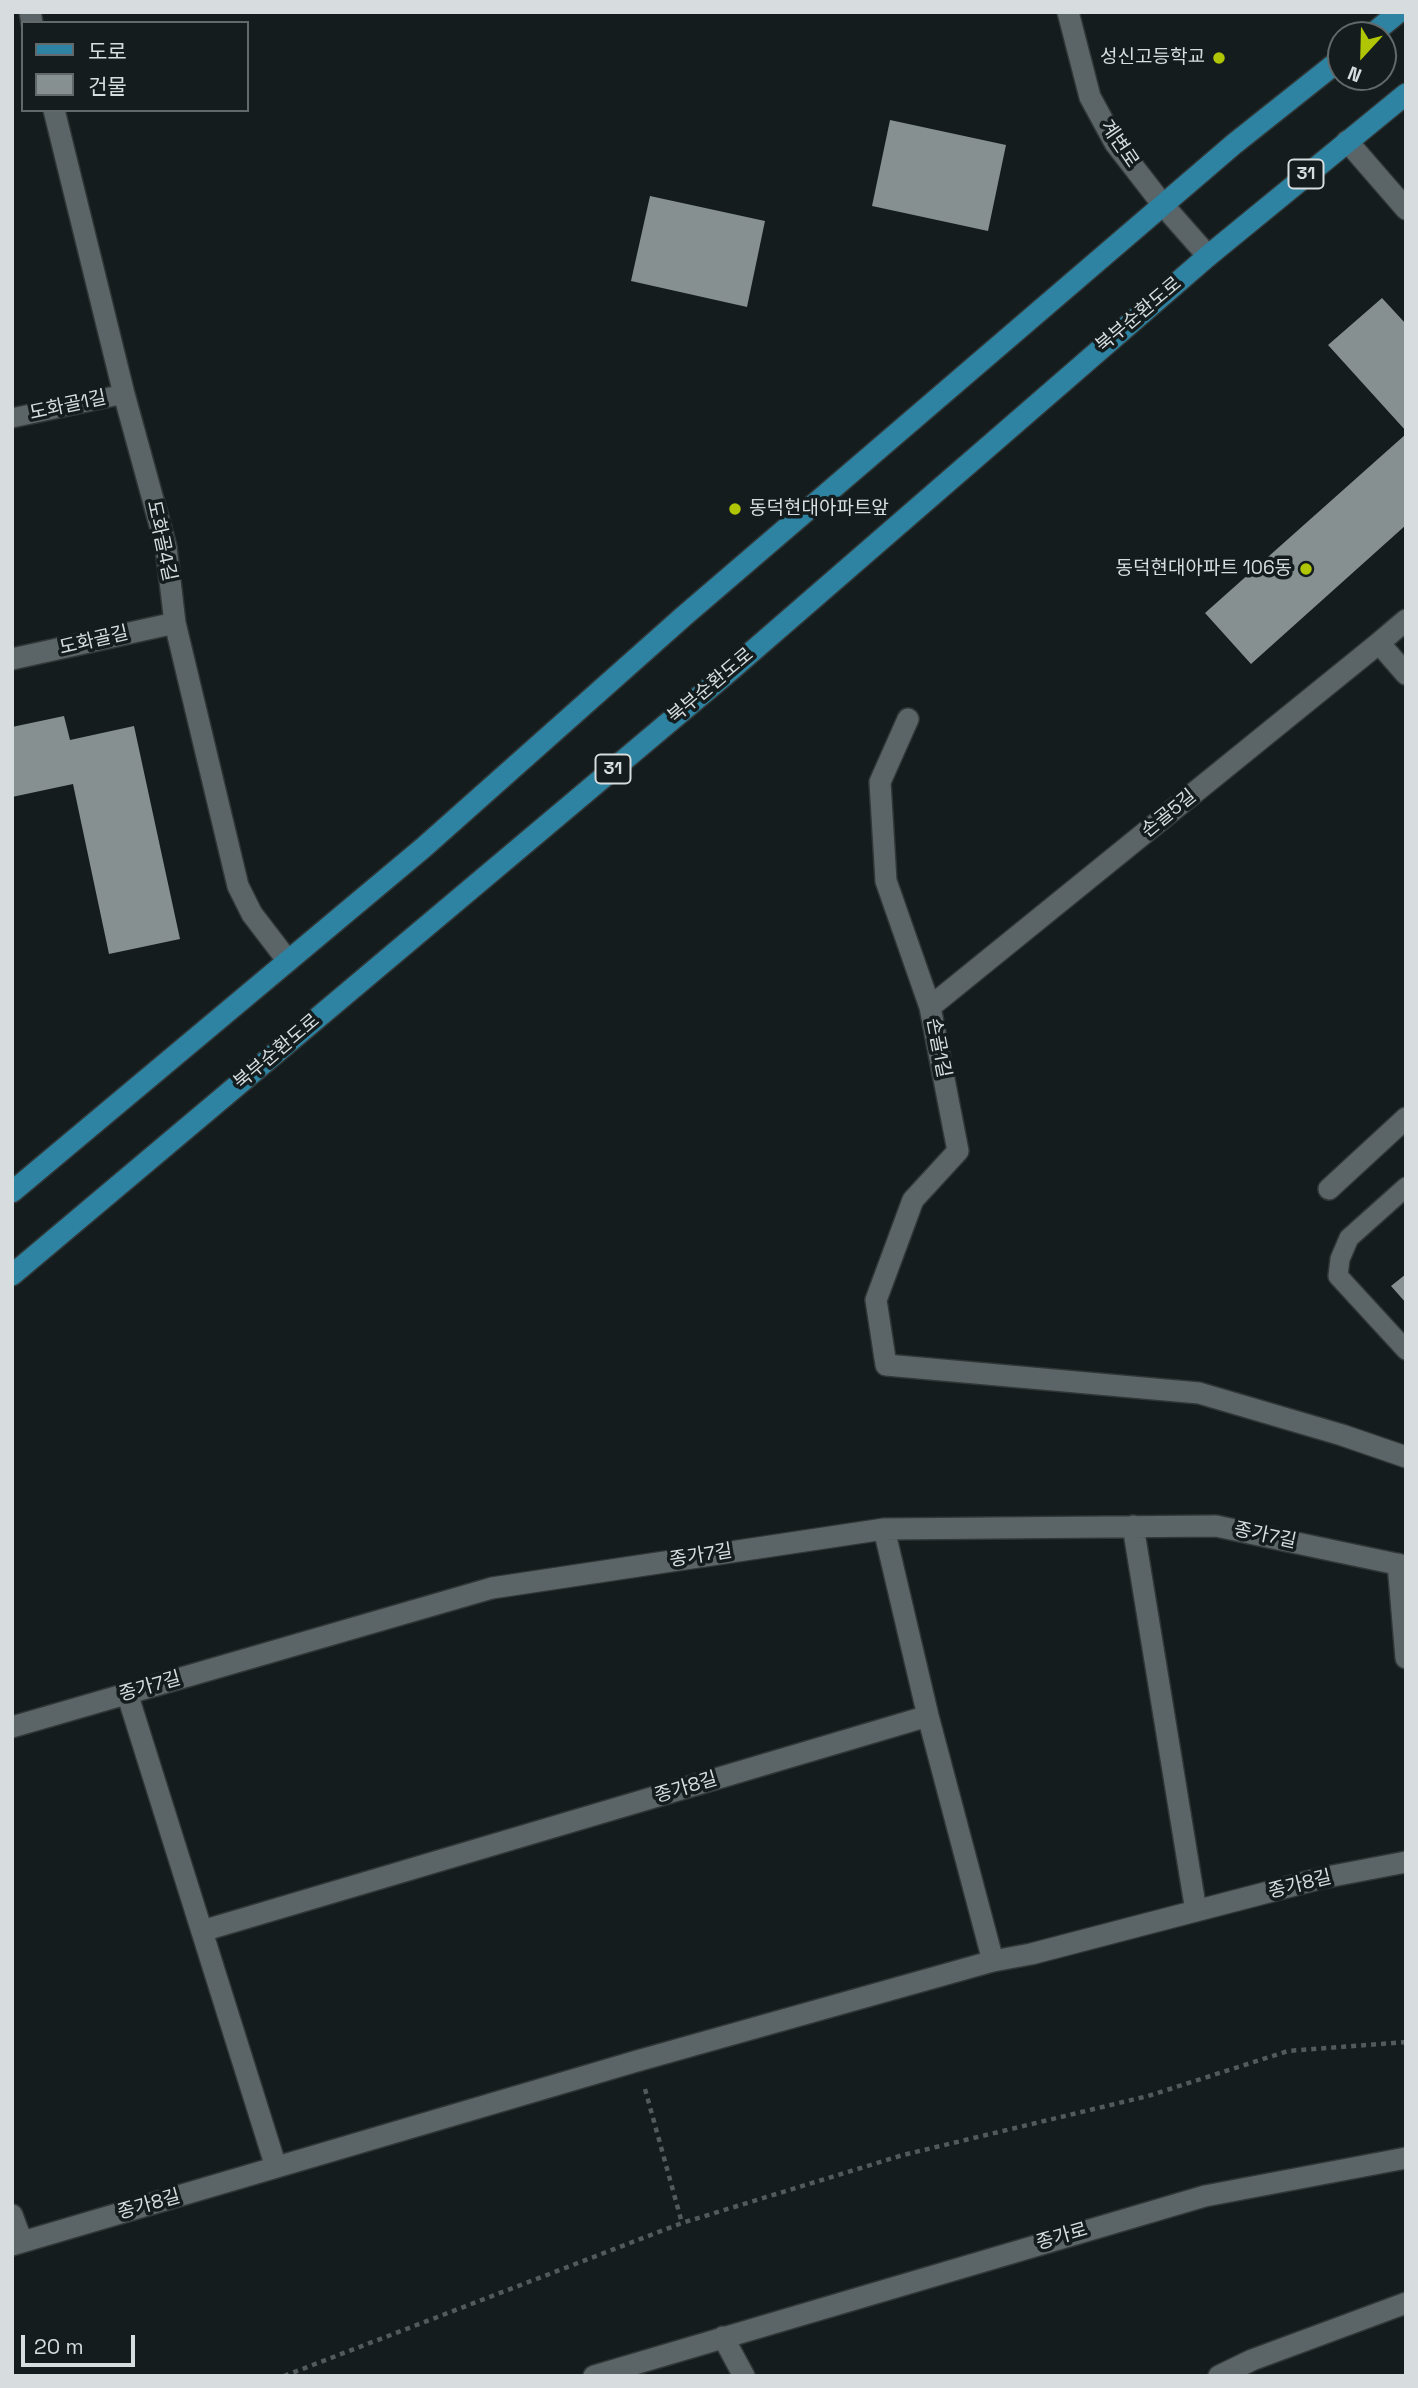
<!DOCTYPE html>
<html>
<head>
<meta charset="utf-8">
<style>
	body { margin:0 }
	#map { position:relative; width:1418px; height:2388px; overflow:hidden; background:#141c1e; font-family:"Space Grotesk","Noto Sans KR",sans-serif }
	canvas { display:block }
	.frame { position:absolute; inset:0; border:14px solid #d7ddde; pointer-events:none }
	.legend { position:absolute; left:21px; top:21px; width:228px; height:91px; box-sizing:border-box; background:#141c1e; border:2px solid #62696b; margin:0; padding:9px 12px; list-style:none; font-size:21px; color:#d7ddde }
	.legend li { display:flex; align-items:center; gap:14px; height:35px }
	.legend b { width:35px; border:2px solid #62696b }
	.north { position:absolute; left:1327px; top:21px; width:70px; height:70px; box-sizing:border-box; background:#141c1e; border:2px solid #62696b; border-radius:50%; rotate:202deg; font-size:19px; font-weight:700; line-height:28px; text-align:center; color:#d7ddde }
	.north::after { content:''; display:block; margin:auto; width:24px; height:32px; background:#b0c503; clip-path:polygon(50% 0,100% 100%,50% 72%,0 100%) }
	.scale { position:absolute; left:21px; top:2335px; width:114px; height:32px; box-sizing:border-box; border:4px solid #d7ddde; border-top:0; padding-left:9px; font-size:21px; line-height:24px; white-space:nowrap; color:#d7ddde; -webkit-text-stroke:5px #141c1e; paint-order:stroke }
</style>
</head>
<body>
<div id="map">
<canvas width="1418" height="2388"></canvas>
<div class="frame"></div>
<ul class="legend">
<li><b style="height:9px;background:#2d83a1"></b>도로</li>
<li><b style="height:19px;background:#869090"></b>건물</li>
</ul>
<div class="north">N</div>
<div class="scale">20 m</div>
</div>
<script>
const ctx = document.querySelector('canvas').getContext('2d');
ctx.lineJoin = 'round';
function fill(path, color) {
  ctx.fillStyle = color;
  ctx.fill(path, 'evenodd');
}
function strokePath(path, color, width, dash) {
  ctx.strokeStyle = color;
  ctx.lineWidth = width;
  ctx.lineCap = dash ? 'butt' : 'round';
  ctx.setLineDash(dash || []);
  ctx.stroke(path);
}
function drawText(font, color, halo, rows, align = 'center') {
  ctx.font = font + ' "Space Grotesk","Noto Sans KR",sans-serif';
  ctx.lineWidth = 7;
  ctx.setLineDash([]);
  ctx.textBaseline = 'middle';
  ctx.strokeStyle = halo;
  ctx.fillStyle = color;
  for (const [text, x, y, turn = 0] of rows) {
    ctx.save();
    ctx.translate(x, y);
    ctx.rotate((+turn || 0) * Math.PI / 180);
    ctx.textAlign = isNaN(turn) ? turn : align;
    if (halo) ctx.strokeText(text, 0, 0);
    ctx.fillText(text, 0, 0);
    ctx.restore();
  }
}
const building = new Path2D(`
	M890,120L1006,145L988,231L872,206Z
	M650,196L765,221L747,307L631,281Z
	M1382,298L1406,324V431L1328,345Z
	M1406,434V525L1251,664L1205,613Z
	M64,716L70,740L134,726L180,939L109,954L73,784L12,797V727Z
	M1406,1274V1303L1391,1286Z`);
const path = new Path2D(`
	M645,2089L682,2223
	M284,2376L682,2223L903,2155L1148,2096L1288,2051L1406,2042`);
const service = new Path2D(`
	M12,418L124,394
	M1406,1187L1349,1238L1340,1259L1338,1276L1406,1350`);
const minor = new Path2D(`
	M30,12L32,23
	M54,110L124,394L166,547L175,623L238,886L252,914L288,961
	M1347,141L1406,209
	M1379,643L1406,674
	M12,659L175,623
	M908,719L880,782L886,881L930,1007L958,1151L913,1200L876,1300L886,1365L1199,1393L1342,1435L1406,1457
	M930,1007L1379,643L1406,620
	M1329,1189L1406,1118
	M1133,1526L1196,1911
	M884,1529L928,1716L993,1961
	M1398,1564L1406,1658
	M127,1693L276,2167
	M12,1727L492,1588L884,1529L1216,1526L1406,1566
	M202,1931L928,1716
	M12,2215L22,2242
	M12,2245L637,2061L993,1961L1031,1954L1322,1878L1406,1862
	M723,2337L744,2376
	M1219,2376L1252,2360L1406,2303`);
const tertiary = new Path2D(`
	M1068,12L1090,97L1115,143L1163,205L1208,256`);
const secondary = new Path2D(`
	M594,2376L1205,2196L1406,2158`);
const primary = new Path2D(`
	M1371,35L1399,12
	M12,1192L423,848L684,616L1234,144L1341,59
	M12,1275L725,675L1208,256L1406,94`);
const markers = [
	[1219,58,7,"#b0c503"],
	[735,509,7,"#b0c503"],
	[1306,569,7,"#b0c503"]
];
const shields = [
	[1306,174,35],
	[613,769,35]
];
const shieldNames = [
	["31",1306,174],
	["31",613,769]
];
const poiNames = [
	["성신고등학교",1205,58],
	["동덕현대아파트앞",749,509,"left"],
	["동덕현대아파트 106동",1292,569]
];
const streetNames = [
	["계변로",1119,144,56],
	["북부순환도로",1139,315,-40],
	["도화골1길",68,406,-12],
	["도화골4길",161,541,78],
	["도화골길",94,641,-13],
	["북부순환도로",711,686,-40],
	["손골5길",1169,814,-39],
	["손골1길",938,1048,79],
	["북부순환도로",277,1052,-40],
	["종가7길",1265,1536,12],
	["종가7길",701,1556,-9],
	["종가7길",150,1687,-16],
	["종가8길",686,1788,-17],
	["종가8길",1300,1885,-14],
	["종가8길",149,2205,-16],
	["종가로",1062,2237,-16]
];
fill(building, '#869090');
strokePath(service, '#313637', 22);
strokePath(minor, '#313637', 24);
strokePath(tertiary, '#313637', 24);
strokePath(secondary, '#313637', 24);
strokePath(primary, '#313637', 24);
strokePath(path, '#525a5b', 4.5, [5, 5]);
strokePath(service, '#5b6466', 19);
strokePath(minor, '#5b6466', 21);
strokePath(tertiary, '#5b6466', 21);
strokePath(secondary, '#5b6466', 21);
strokePath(primary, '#2d83a1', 21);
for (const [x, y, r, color] of markers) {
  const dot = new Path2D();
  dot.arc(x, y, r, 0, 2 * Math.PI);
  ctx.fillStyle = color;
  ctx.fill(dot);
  strokePath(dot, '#141c1e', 2.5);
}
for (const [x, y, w] of shields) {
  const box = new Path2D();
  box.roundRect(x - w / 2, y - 14.5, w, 29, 5);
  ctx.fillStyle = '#141c1e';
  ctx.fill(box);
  strokePath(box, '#d7ddde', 2);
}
drawText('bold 18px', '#d7ddde', null, shieldNames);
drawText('19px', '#d7ddde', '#141c1e', poiNames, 'right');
drawText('19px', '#d7ddde', '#141c1e', streetNames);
</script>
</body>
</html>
